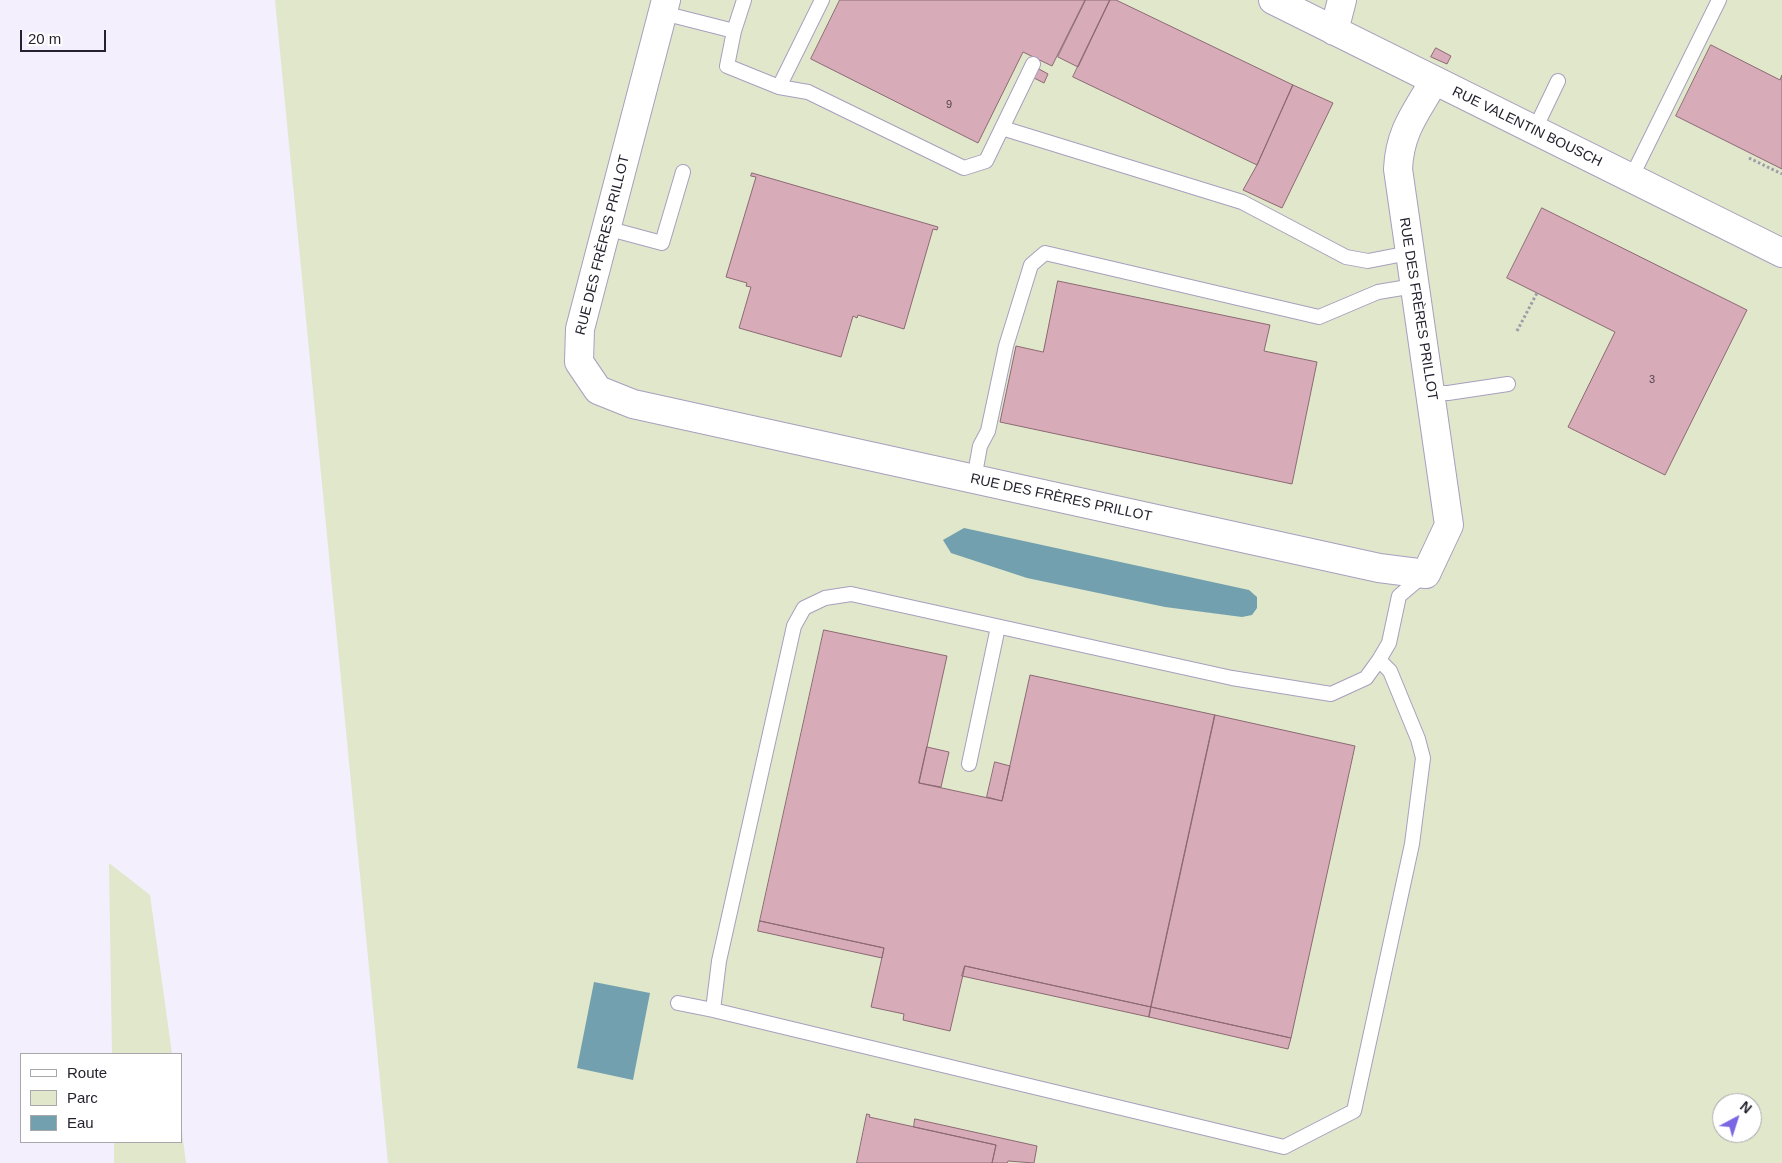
<!DOCTYPE html>
<html>
<head>
<meta charset="utf-8">
<style>
	body { margin:0 }
	#map { position:relative; width:1782px; height:1163px; overflow:hidden; background:#f3effd; font-family:Arial,sans-serif }
	canvas { display:block }
	.legend { position:absolute; left:20px; top:1053px; width:162px; height:90px; box-sizing:border-box; background:#fff; border:1px solid #a8a7ab; margin:0; padding:6px 9px; list-style:none; font-size:15px; color:#25222e }
	.legend li { display:flex; align-items:center; gap:10px; height:25px }
	.legend b { width:25px; border:1px solid #a8a7ab }
	.north { position:absolute; left:1712px; top:1093px; width:50px; height:50px; box-sizing:border-box; background:#fff; border:1px solid #a8a7ab; border-radius:50%; rotate:40deg; font-size:14px; font-weight:700; line-height:20px; text-align:center; color:#25222e }
	.north::after { content:''; display:block; margin:auto; width:18px; height:22px; background:#7b67e3; clip-path:polygon(50% 0,100% 100%,50% 72%,0 100%) }
	.scale { position:absolute; left:20px; top:30px; width:86px; height:22px; box-sizing:border-box; border:2px solid #25222e; border-top:0; padding-left:6px; font-size:15px; line-height:18px; white-space:nowrap; color:#25222e; -webkit-text-stroke:4px #fff; paint-order:stroke }
</style>
</head>
<body>
<div id="map">
<canvas width="1782" height="1163"></canvas>
<ul class="legend">
<li><b style="height:6px;background:#fff"></b>Route</li>
<li><b style="height:14px;background:#e0e7cb"></b>Parc</li>
<li><b style="height:14px;background:#72a0ae"></b>Eau</li>
</ul>
<div class="north">N</div>
<div class="scale">20 m</div>
</div>
<script>
const ctx = document.querySelector('canvas').getContext('2d');
ctx.lineJoin = 'round';
function fill(path, color) {
  ctx.fillStyle = color;
  ctx.fill(path, 'evenodd');
}
function strokePath(path, color, width, dash) {
  ctx.strokeStyle = color;
  ctx.lineWidth = width;
  ctx.lineCap = dash ? 'butt' : 'round';
  ctx.setLineDash(dash || []);
  ctx.stroke(path);
}
function drawText(font, color, halo, rows, align = 'center') {
  ctx.font = font + ' Arial,sans-serif';
  ctx.lineWidth = 5;
  ctx.setLineDash([]);
  ctx.textBaseline = 'middle';
  ctx.strokeStyle = halo;
  ctx.fillStyle = color;
  for (const [text, x, y, turn = 0] of rows) {
    ctx.save();
    ctx.translate(x, y);
    ctx.rotate((+turn || 0) * Math.PI / 180);
    ctx.textAlign = isNaN(turn) ? turn : align;
    if (halo) ctx.strokeText(text, 0, 0);
    ctx.fillText(text, 0, 0);
    ctx.restore();
  }
}
const green = new Path2D(`
	M275,0H1782V1163H388ZM1722,1103H1752V1133H1722Z
	M109,863L150,895L172,1054H112Z
	M181,1125L186,1163H114V1142H181Z`);
const water = new Path2D(`
	M964,528L1249,590L1257,597V608L1252,615L1242,617L1165,607L1027,578L951,553L943,540Z
	M594,982L650,993L633,1080L577,1068Z`);
const building = new Path2D(`
	M840,0H1085L1052,66L1023,52L978,143L811,59Z
	M1086,0H1110L1078,67L1058,57Z
	M1110,0H1116L1293,85L1257,165L1073,77Z
	M1711,45L1780,80L1782,75V169L1676,116Z
	M1436,48L1451,56L1447,64L1431,57Z
	M1039,69L1048,74L1044,83L1034,78Z
	M1293,85L1333,103L1282,208L1243,190L1257,165Z
	M752,173L938,227L937,230L933,229L904,329L858,315L857,318L853,316L841,357L739,328L751,287L746,286L747,283L726,277L756,177L751,176Z
	M1542,208L1747,310L1665,475L1568,427L1615,332L1507,278Z
	M1058,281L1270,325L1264,351L1317,362L1292,484L1000,422L1016,346L1043,352Z
	M824,630L947,656L919,783L1002,801L1030,675L1215,715L1151,1007L965,966L950,1031L903,1020L904,1014L871,1007L884,948L760,921Z
	M1215,715L1355,746L1291,1038L1151,1007Z
	M927,747L949,752L941,787L919,783Z
	M995,762L1010,766L1002,801L987,797Z
	M760,921L884,948L882,958L758,931Z
	M965,966L1151,1007L1149,1017L962,976Z
	M1151,1007L1291,1038L1288,1049L1149,1017Z
	M867,1114L870,1115L869,1117L996,1145L992,1163H857Z
	M915,1119L1037,1146L1034,1163L1008,1161L1007,1163H992L996,1145L914,1127Z`);
const path = new Path2D(`
	M1749,158L1782,174
	M1517,331L1537,293`);
const service = new Path2D(`
	M663,13L734,31L727,66L779,87L808,92L964,168L986,161L1033,64
	M734,31L744,0
	M779,87L822,0
	M1002,128L1242,202L1346,257L1368,261L1409,253
	M1534,131L1558,81
	M1631,178L1719,0
	M606,228L662,243L683,172
	M1431,393H1448L1508,384
	M974,479L980,446L988,431L1006,346L1031,265L1045,253L1319,317L1378,292L1414,286
	M1379,660L1389,643L1399,596L1425,574
	M969,764L998,627
	M678,1003L713,1010L1284,1147L1354,1111L1412,844L1423,758L1418,739L1390,671L1379,660L1366,678L1331,694L1232,678L851,594L825,598L804,608L794,626L719,961L713,1010`);
const minor = new Path2D(`
	M666,0L580,329L579,362L598,390L633,404L1379,568L1426,574L1449,525L1398,169C1400,130 1416,113 1434,81
	M1273,0L1782,253
	M1334,31L1342,0`);
const numberNames = [
	["9",949,105],
	["3",1652,380]
];
const streetNames = [
	["RUE VALENTIN BOUSCH",1527,127,26],
	["RUE DES FRÈRES PRILLOT",603,245,-76],
	["RUE DES FRÈRES PRILLOT",1418,309,81],
	["RUE DES FRÈRES PRILLOT",1061,498,12]
];
fill(green, '#e0e7cb');
fill(water, '#72a0ae');
fill(building, '#d8abb8');
strokePath(building, '#8c6a74', 1);
strokePath(service, '#a89fbe', 16);
strokePath(minor, '#a89fbe', 30);
strokePath(path, '#9f9ba9', 3, [2.5, 2.5]);
strokePath(service, '#fff', 14);
strokePath(minor, '#fff', 28);
drawText('11px', '#524450', null, numberNames);
drawText('14px', '#25222e', '#fff', streetNames);
</script>
</body>
</html>
